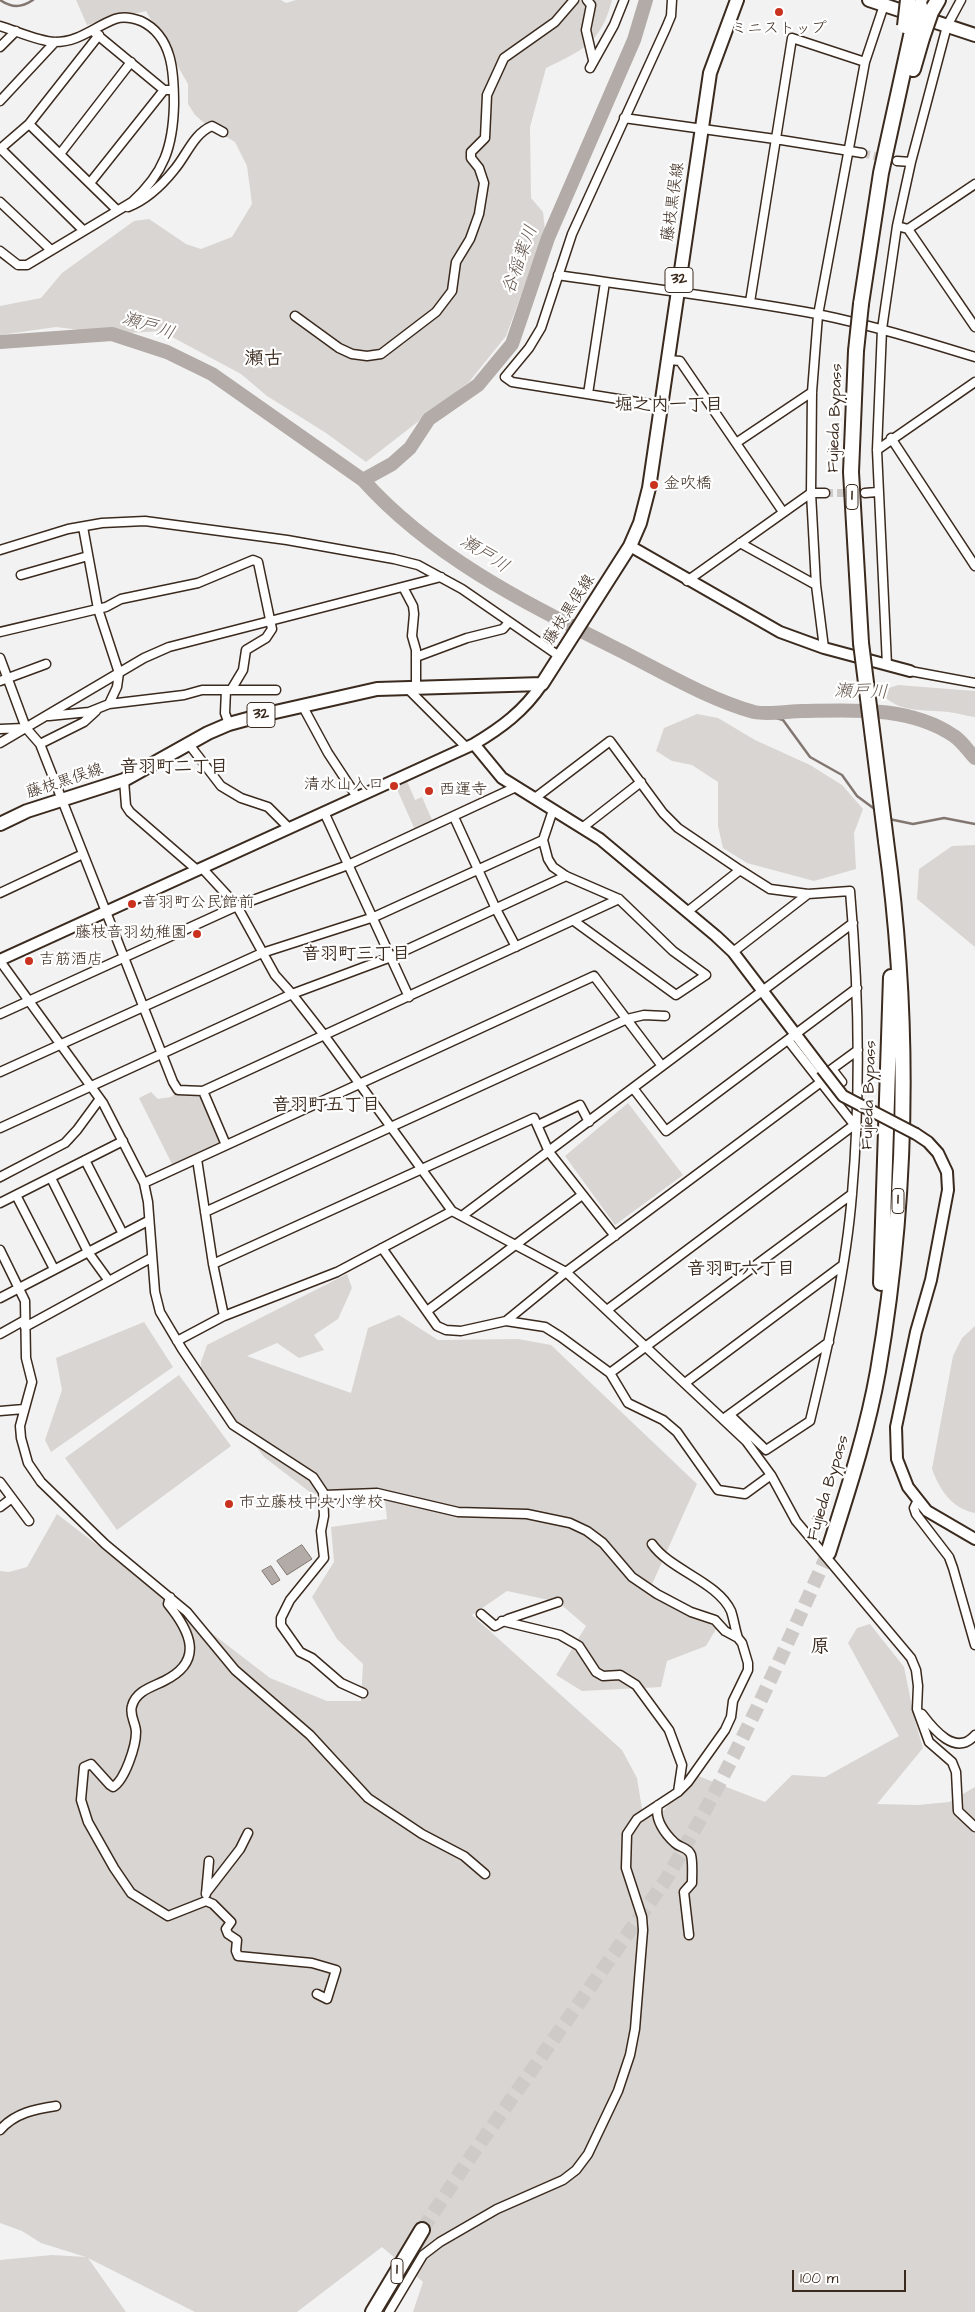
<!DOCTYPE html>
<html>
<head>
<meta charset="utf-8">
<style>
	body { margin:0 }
	#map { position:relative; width:975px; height:2312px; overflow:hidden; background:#f3f2f2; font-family:"Architects Daughter",sans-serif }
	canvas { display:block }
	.scale { position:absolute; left:792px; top:2270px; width:114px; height:22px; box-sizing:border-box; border:2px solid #3b2a1e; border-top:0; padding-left:6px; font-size:15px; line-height:18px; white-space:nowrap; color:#3b2a1e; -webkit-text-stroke:4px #fff; paint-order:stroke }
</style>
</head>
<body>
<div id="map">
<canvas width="975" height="2312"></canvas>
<div class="scale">100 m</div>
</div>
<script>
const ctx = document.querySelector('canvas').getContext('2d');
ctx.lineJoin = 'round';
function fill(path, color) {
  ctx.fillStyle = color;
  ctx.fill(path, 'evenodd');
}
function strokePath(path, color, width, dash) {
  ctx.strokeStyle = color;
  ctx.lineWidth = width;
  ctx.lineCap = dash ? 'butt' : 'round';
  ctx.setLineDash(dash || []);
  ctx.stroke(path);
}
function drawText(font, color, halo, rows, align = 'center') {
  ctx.font = font + ' "Architects Daughter","Klee One",sans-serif';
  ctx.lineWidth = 4.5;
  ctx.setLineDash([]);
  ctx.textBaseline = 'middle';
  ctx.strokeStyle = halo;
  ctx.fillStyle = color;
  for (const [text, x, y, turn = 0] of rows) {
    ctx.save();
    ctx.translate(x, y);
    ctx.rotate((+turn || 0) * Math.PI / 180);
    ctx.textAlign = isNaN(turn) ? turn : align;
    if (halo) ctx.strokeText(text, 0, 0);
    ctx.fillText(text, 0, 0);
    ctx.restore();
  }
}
const green = new Path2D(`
	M76,0H281L286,3L296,0H612C601,43 583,50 546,68L530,127L531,198L543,212L545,230L506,336L469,382L366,462L326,433L267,396L241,374L161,331L112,334L56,327L0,335V306L41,298L62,273L134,221L149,219L186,244L201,249L232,237L252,204L247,166L235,142L209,127L195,115L188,104V84L146,11L87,25Z
	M898,685L975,691V717C966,716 957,713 948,712C924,709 896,714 880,691Z
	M697,714L718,718L755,740L810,765L842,785L863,809L854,833L856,869L814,881L747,863L723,848L718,826V782L692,765L672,761L656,751L664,728Z
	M407,781L415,800L422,797L433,822L415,830L396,787Z
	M975,845V947L917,899L919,869L952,846Z
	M151,1092L158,1099L171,1097L176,1093H200L222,1144L173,1166L139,1098Z
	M628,1103L683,1175L615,1225L565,1156Z
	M347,1274L352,1288L338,1319L314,1335L324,1350L299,1358L277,1343L247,1356L351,1393L368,1328L399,1315L438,1340L518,1339L551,1345L697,1484L649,1591L703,1618L716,1629L706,1646L667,1661L661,1687L582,1691L556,1675L586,1626L558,1602L507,1591L472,1615L622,1750L637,1778L643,1815H660L693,1774L765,1802L792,1775L825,1777L899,1736L848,1643L857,1628L870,1624L904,1667L915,1721L923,1748L877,1804L918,1805L949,1802L975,1787V2312H413L423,2282L382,2247L297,2312H195L88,2258L126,2312H0V2260L52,2255L86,2257L41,2243L22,2231L0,2223V1571L9,1572L27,1567L57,1514L270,1678L327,1701H361L363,1664L337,1639L312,1597L334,1562L331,1527L387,1519L385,1501L311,1493L264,1457L201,1374V1362L207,1345Z
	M144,1322L173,1367L51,1452L45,1440L62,1390L56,1358Z
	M975,1326V1513C951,1508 940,1490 932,1469L953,1356L962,1338Z
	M179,1375L231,1446L117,1530L65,1458Z`);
const water = new Path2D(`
	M302,1545L312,1559L287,1575L277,1561Z
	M271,1566L280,1580L272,1585L262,1571Z`);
const stream = new Path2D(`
	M0,0C12,8 21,8 33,0
	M756,712L783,720L810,757L842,775L857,796L876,810
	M889,819L913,824L944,818L975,824
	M0,1182L71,1143L90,1118`);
const river = new Path2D(`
	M0,342L112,334L167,352L212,374L363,480C435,560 532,606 627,654C666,674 711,700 754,712C769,715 789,711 803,711C853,710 910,706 954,736C962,741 968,751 975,758
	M363,480L392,464L410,448L429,419L478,385L512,344L548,238L634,40L646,0`);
const minorTunnel = new Path2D(`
	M862,153L897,161
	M825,493H865`);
const motorwayTunnel = new Path2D(`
	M422,2230L467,2162L665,1881C728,1776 778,1665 828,1553`);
const minor = new Path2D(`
	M587,0L591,5L586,30L593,60
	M961,0L947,26L911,162L897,226L908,229L975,327
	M0,26C17,31 37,41 55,42C79,42 94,27 115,19C123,16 133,18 141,21C173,36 174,74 174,104C173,147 164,173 132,202L27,265H18L0,251
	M95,33L164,90
	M0,47L16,31
	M590,68L614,25L624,0
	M0,101L55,42
	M624,118L775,139L862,153
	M29,124L117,210
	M0,149L29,124L99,35
	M1,149L83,230
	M60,154L131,62
	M897,161L911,162
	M90,183L164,90H173
	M0,202L51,250
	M128,207C146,200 162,185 174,170C187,155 193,134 212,126L223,132
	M908,229L975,184
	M558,275C644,288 731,298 817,314C871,325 923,341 975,357
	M750,302L792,38L865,62
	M295,316L339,348L352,354L367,356L381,354L436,312L452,291L456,262L470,239L479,214L484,183L479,168L471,158V152L485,138L487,95L504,58L555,22L574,0
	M669,360L680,361L783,512
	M588,394L605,282
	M662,406L512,382L505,377L529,348L541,328L572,234L666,28L671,16L672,0
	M891,438L975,566
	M736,443L812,392
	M877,450L975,382
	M865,493L877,492
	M83,527L98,609L119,673L117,687L109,704
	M740,543L816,585
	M0,550L68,529L102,523L145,521L287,540L394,559L418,565L462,589L559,656
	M21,575L88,556
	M687,581L811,493H825
	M403,587L413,606L414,614L412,636L416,650V688
	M0,632L106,607L121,599L198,583L253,560L258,562L272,629L266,638L246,650L243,670L231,690
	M824,648L816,585L811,493L812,392L818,315L865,62L884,5
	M416,657L467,638L503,629L509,622
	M0,658L26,728L40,744L173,1082L178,1090L203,1091L619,899
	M887,665L877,450L882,329L897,226
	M910,671L975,683
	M0,681L46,664
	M407,688L466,747
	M226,690L225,713L229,724
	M302,705L328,753L357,797
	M49,716L89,712L109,704L184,695L202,690H276
	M0,729L24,728
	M0,743L144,658L169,647L441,577
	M188,743L221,786L241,798L268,807L289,828
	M40,744L84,722L96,711
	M124,780L126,806L130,812L197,870
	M535,798L610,741L663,813L678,828L740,870L770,889L808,894L850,891C859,992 861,1092 852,1194C846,1270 828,1346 810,1421L766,1450L730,1415
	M553,810L543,840L548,859L553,867L566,876L619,899L673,951L706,975L676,995L574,921
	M324,812L409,997
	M454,817L496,909L516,947
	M582,828L641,782
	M202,868L237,906L275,975L292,994L324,1035L452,1211L566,1272L746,1441L771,1475L796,1521L911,1658L916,1670L918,1686L917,1709L929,1742L952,1762L956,1772L958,1811L975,1827
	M0,893L83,854
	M687,912L740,870
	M733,952L808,894
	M0,961L103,1103L144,1183L148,1202L155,1292L160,1312L182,1349L233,1425L313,1477L323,1492L324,1516L321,1531L324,1558L290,1600L281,1618V1625L300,1652L312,1658L341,1683L363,1693
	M0,1014L237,906L348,865L516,787
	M788,1040L856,1127
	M0,1072L262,953L374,917L543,840
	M842,1082L832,1069L858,1050
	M633,1088L666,1131L857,988
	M203,1091L226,1145
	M538,1125L580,1105L589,1122
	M0,1128L292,994L391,957L566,876
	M197,1159L213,1264L224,1316
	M85,1160L123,1234
	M0,1177L65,1143L77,1130L99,1100
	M51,1178L88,1252L109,1281
	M144,1183L594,976L662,1066
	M16,1195L54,1269
	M0,1203L123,1141
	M205,1212L627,1019L644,1015L665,1016
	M462,1216L853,923
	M382,1248L437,1326L446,1330L461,1331L506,1321L545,1327L561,1337L610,1373L628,1403L663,1420L677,1432L718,1490L745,1494L771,1475
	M0,1250L25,1301L26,1358L32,1382L20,1426L21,1438L28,1463L41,1482L105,1544L187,1612L235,1670L310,1735L368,1798L422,1834L464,1856L485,1874
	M213,1264L534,1118L549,1152L615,1236
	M0,1298L148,1221
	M607,1310L854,1125
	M427,1311L582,1195
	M506,1321L566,1272L821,1082
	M25,1327L151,1258
	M0,1334L25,1320
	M177,1341L224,1316L337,1272L452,1211
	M610,1373L852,1194
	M685,1383L843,1265
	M0,1411L24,1409
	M726,1417L829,1342
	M0,1482L29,1521
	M324,1495L377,1493L458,1512L527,1514L570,1523L587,1531L603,1543L632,1577L657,1594L691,1612L715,1620L725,1631L738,1638L742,1643L748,1663V1670L733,1701L731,1717L725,1730L688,1782L678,1792L637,1819L627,1834L626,1868L642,1917L643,1930L635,2029L630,2055L618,2091L588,2154L576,2170L563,2180L497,2209L440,2242L423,2255L389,2312
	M918,1500L914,1508L916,1514L949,1557L953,1568L975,1645
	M0,1507L12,1498
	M652,1544C670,1570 718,1582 731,1611C734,1620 735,1629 738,1638
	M170,1597L168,1604C190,1631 205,1661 164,1681C152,1687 136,1691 132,1706C129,1715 136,1723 136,1732C136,1746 125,1780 113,1787L110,1785L91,1764L84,1767L81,1800L88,1822L114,1868L131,1893L168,1916L206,1901L213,1904L231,1922L226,1929L228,1934L237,1940L236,1951L238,1956L312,1963L336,1970L327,1999L317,1994
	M481,1614L495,1626L508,1619L558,1602
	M502,1621L560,1635L579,1646L596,1672L603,1676L620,1675L636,1685L669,1730L682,1765L678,1792
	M922,1714C934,1730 956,1757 975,1735
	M658,1805C654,1819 665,1834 675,1843C680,1848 688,1847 691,1855C693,1863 692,1875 692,1883L684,1892L689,1935
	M206,1893L240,1849L248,1833
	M206,1894L209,1861
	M0,2130C15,2113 35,2109 56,2106`);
const tertiary = new Path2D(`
	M630,546L780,632L824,648L910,671
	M474,744L502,778L600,839L716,936L733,952L822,1069
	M0,960L474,744C501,728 524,711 542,684
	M916,1134L928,1142L938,1153L947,1172L948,1190L931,1280L916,1332L896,1427L897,1459L908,1487L927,1511L975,1539`);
const primary = new Path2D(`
	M869,0L975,35
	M0,824L27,811L124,780L208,733L229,724L262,715L377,689L542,684L630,546L640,523L649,488L710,73L737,0`);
const motorway = new Path2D(`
	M931,12L938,0
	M913,69L922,38
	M861,304L881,173L911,36
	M856,351L851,472L861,643
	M881,1283L891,977
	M828,1553C847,1493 867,1433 878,1371C908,1197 910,1016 886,841
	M373,2312L422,2230`);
const tertiaryBridge = new Path2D(`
	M822,1069L843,1096L916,1134`);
const motorwayBridge = new Path2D(`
	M905,26L908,0
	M911,36L920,6
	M922,38L931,12
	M856,351L861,304
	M861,643L886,841`);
const markers = [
	[779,12,5,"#c8321e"],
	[654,485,5,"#c8321e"],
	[394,786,5,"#c8321e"],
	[429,791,5,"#c8321e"],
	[132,904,5,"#c8321e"],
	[197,934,5,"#c8321e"],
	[29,961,5,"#c8321e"],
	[229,1504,5,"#c8321e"]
];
const shields = [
	[679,280,28],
	[852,497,12],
	[261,715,28],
	[898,1201,12],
	[397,2271,12]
];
const shieldNames = [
	["32",679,280],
	["1",852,497],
	["32",261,715],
	["1",898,1201],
	["1",397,2271]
];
const poiNames = [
	["ミニストップ",779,30,"center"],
	["金吹橋",664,485],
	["清水山入口",384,786,"right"],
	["西運寺",439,791],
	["音羽町公民館前",142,904],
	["藤枝音羽幼稚園",187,934,"right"],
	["吉筋酒店",39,961],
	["市立藤枝中央小学校",239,1504]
];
const streetNames = [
	["藤枝黒俣線",674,202,-82],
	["Fujieda Bypass",836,418,-88],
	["藤枝黒俣線",570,610,-57],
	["藤枝黒俣線",65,782,-18],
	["Fujieda Bypass",870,1095,-88],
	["Fujieda Bypass",829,1488,-73]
];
const waterNames = [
	["谷稲葉川",521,260,-70],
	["瀬戸川",148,327,18],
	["瀬戸川",484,555,33],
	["瀬戸川",861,693,2]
];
const neighbourhoodNames = [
	["堀之内一丁目",669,406],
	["音羽町二丁目",174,768],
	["音羽町三丁目",356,955],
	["音羽町五丁目",326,1106],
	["音羽町六丁目",741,1270]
];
const quarterNames = [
	["瀬古",264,360],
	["原",820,1648]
];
fill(green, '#d8d5d2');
fill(water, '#b2aba7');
strokePath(water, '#827770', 1);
strokePath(stream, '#827770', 2.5);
strokePath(river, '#b2aba7', 14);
strokePath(minorTunnel, '#cecac8', 8, [8, 4]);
strokePath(motorwayTunnel, '#cecac8', 14, [14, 7]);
strokePath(minor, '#3b2a1e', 11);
strokePath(tertiary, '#3b2a1e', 14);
strokePath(primary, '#3b2a1e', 16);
strokePath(motorway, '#3b2a1e', 18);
strokePath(minor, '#fff', 8);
strokePath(tertiary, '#fff', 10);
strokePath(primary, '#fff', 12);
strokePath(motorway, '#fff', 14);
strokePath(tertiaryBridge, '#3b2a1e', 14, []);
strokePath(motorwayBridge, '#3b2a1e', 18, []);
strokePath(tertiaryBridge, '#fff', 10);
strokePath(motorwayBridge, '#fff', 14);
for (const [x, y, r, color] of markers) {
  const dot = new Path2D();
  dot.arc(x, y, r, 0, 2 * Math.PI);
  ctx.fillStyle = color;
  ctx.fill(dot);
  strokePath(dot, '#fff', 2);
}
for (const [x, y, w] of shields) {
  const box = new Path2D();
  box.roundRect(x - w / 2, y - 12.5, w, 25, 4);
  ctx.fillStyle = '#fff';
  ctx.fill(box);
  strokePath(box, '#3b2a1e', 1);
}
drawText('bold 15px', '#3b2a1e', null, shieldNames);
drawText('16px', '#3b2a1e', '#fff', poiNames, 'left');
drawText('16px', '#3b2a1e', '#fff', streetNames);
drawText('italic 18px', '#65574e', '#fff', waterNames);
drawText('bold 18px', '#3b2a1e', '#fff', neighbourhoodNames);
drawText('bold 19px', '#3b2a1e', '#fff', quarterNames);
</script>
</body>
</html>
